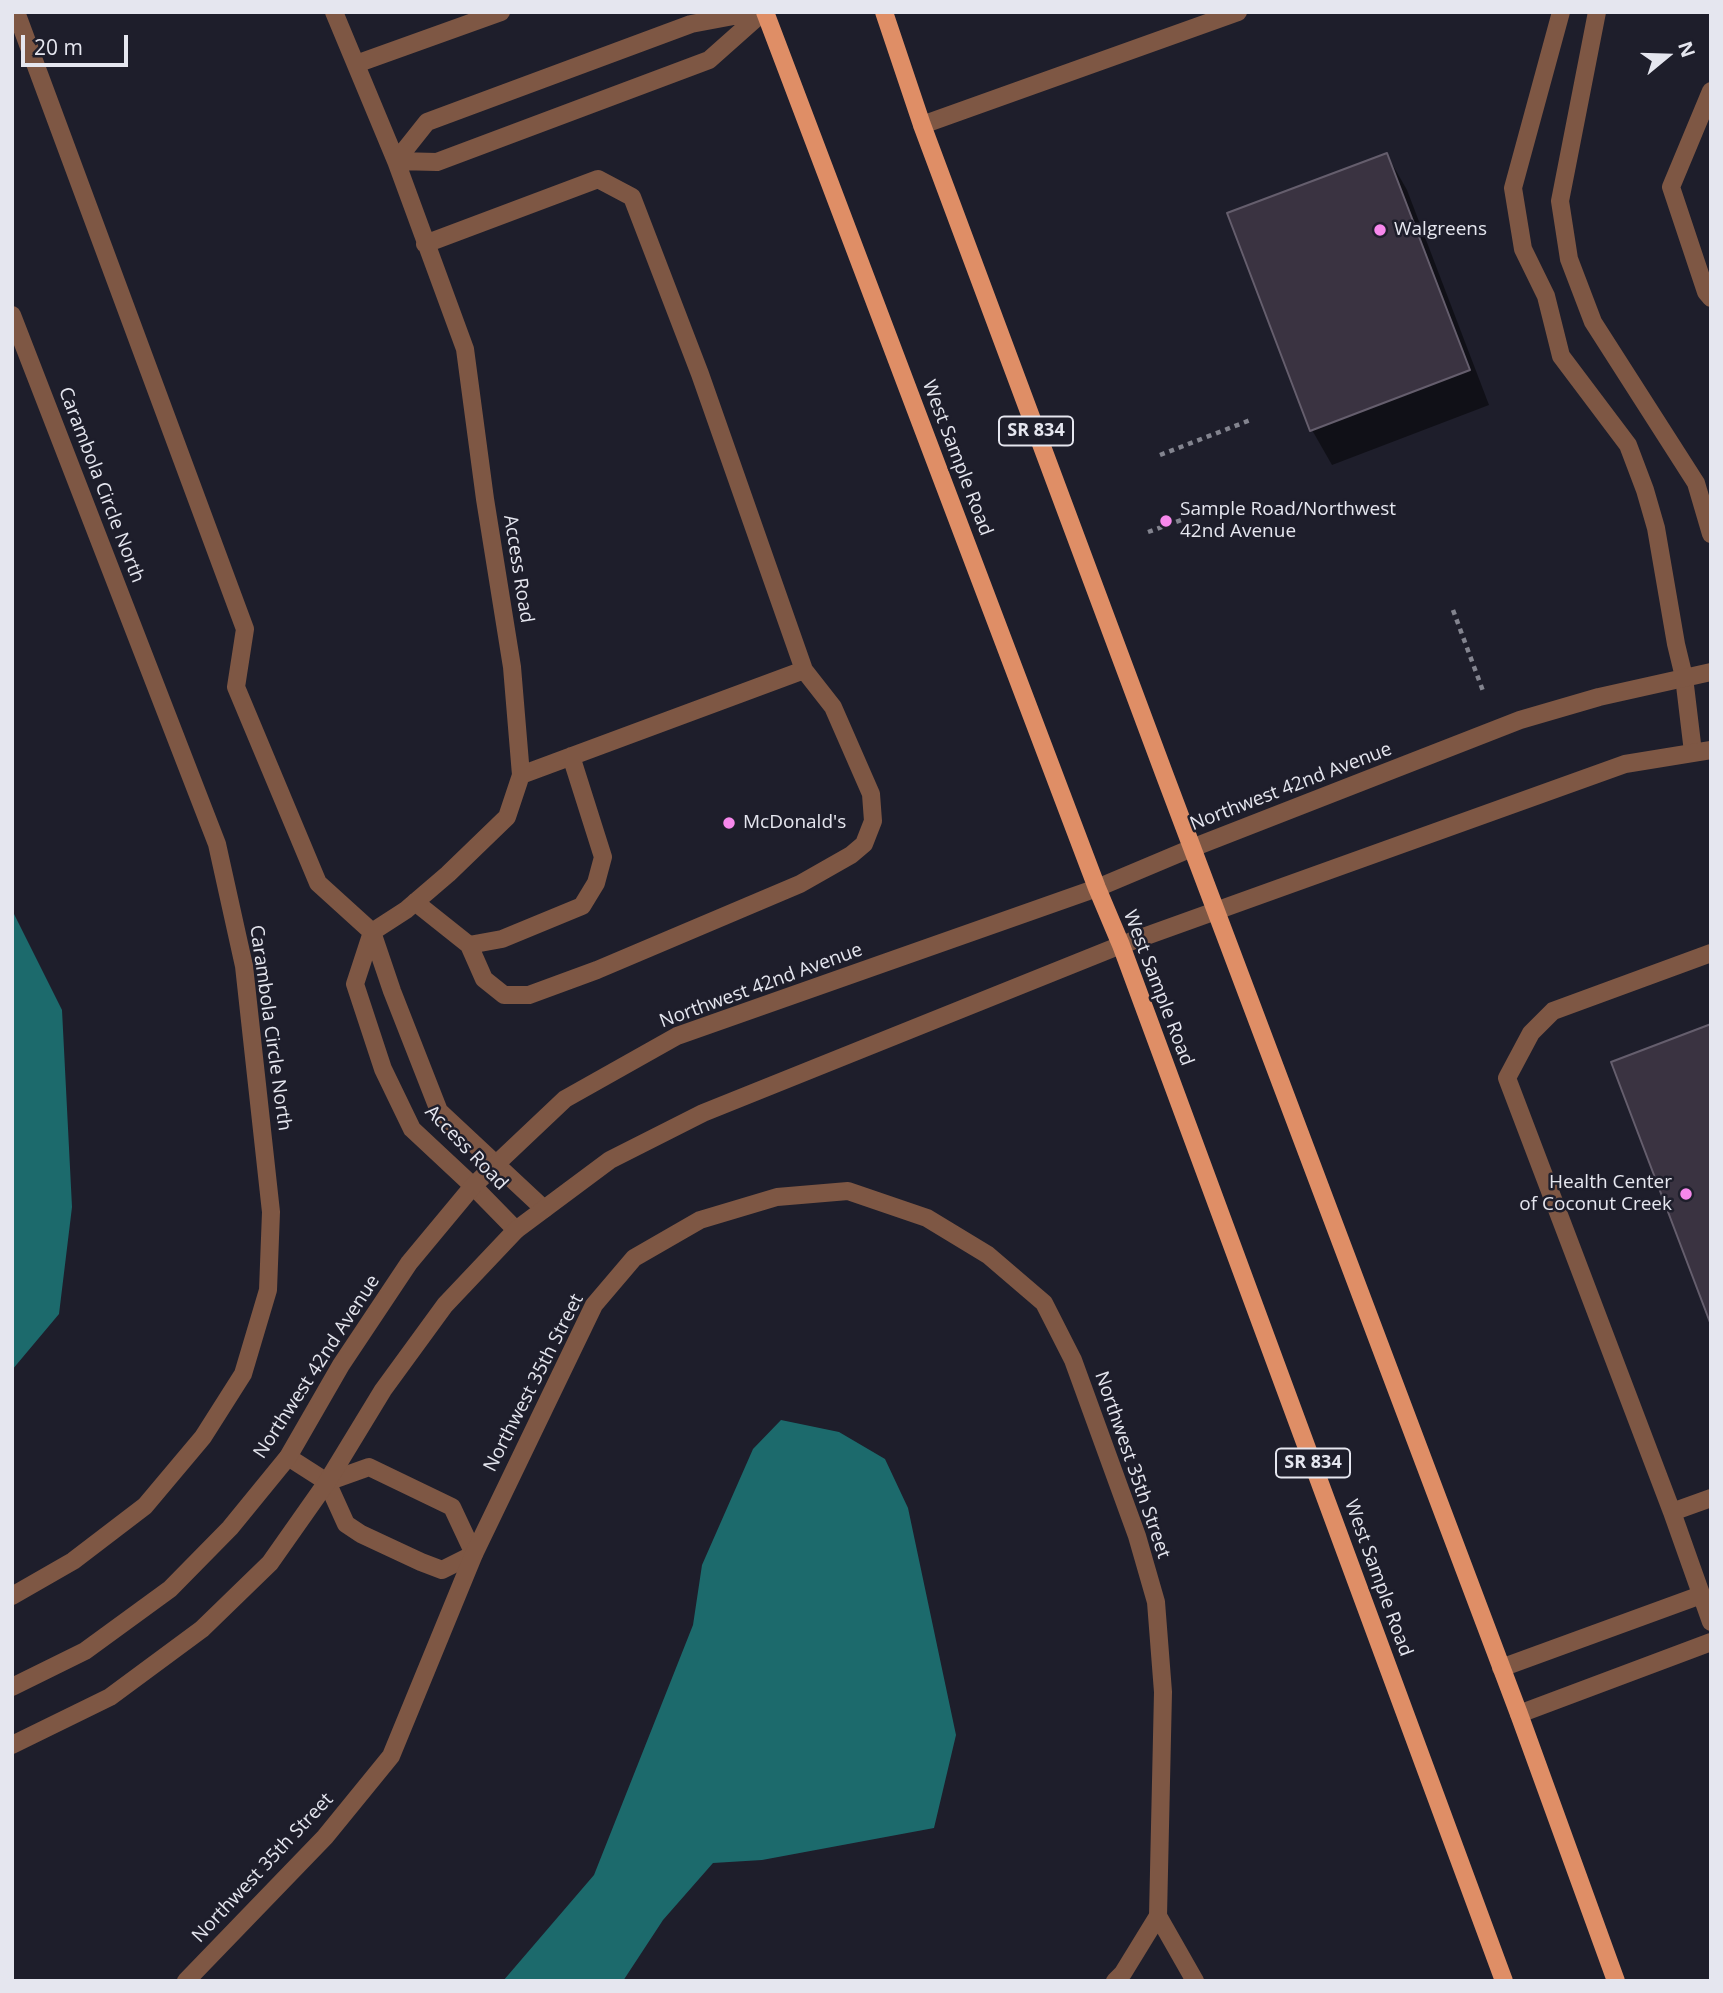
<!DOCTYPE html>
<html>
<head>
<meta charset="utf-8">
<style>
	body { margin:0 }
	#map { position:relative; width:1723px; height:1993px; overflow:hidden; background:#1e1e2b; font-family:"Open Sans",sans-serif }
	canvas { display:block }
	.frame { position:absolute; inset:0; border:14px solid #e5e6ef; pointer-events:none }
	.north { position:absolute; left:1632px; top:21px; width:70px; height:70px; -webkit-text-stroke:5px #1e1e2b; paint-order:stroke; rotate:71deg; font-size:19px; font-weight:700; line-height:28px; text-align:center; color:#e5e6ef }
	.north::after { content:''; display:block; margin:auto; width:24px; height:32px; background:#e5e6ef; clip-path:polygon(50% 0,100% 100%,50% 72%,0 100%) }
	.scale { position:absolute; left:21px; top:35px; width:107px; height:32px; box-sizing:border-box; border:4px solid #e5e6ef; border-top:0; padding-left:9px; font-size:21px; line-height:24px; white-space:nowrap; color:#e5e6ef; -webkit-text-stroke:5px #1e1e2b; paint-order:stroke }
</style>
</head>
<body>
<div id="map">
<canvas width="1723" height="1993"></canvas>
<div class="frame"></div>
<div class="north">N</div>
<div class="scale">20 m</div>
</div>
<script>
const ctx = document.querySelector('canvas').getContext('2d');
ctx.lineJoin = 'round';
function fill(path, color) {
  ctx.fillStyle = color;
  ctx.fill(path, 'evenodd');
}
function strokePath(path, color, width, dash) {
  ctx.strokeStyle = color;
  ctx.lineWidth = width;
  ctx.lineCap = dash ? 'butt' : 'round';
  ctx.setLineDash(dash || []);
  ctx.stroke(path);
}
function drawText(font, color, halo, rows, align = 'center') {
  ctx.font = font + ' "Open Sans",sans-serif';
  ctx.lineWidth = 5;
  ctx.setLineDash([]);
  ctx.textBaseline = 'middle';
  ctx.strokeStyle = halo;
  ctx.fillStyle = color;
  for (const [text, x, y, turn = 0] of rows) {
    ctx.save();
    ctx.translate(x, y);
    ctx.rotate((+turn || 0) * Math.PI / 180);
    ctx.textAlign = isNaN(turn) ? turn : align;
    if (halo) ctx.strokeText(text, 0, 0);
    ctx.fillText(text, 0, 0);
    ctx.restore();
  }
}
const water = new Path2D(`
	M12,910L62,1010L72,1207L59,1314L12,1370Z
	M781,1420L839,1432L885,1459L908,1508L956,1735L934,1828L762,1860L713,1863L663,1920L623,1981H503L594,1875L693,1625L702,1565L753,1449Z`);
const shadow = new Path2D(`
	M1387,155L1407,190L1489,405L1332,465L1312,430Z`);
const building = new Path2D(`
	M1387,153L1470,370L1310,431L1227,213Z
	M1711,1024V1325L1611,1062Z`);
const path = new Path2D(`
	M1160,455L1253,419
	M1148,532L1184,519
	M1453,610L1483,691`);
const lane = new Path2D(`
	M16,12L245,629L236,687L318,883L372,932L392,991L439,1111L544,1209
	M334,12L396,161L465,349L485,499L512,667L521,775L507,817L448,874L406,910L372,932L355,984L383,1069L412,1129L473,1186L516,1230
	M1561,12L1513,188L1523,249L1546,296L1561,356L1628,445L1645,490L1656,528L1676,644L1684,677L1693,752
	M1597,12L1560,201L1569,259L1593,322L1696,483L1711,534
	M356,64L501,12
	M1711,91L1671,187L1706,292L1711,298
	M922,125L1238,12
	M396,161L437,162L709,60L763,12
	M396,161L427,122L691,24L755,12
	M425,244L598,179L632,197L700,374L804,670L521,775
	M415,902L469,945L502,939L582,906L596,883L603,857L571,756
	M469,945L484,979L504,995H529L597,970L800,884L851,855L864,844L873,821L871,794L833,707L804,670
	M288,1457L327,1482L346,1524L361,1534L421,1562L442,1570L474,1554L452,1507L369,1467L327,1482
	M1711,1498L1672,1512L1711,1622
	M1672,1512L1507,1078L1531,1033L1553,1011L1711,953
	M1501,1668L1701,1595
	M1519,1714L1711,1642`);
const street = new Path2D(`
	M12,315L217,844L244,966L271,1212L268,1290L243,1374L203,1437L145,1506L73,1561L12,1596
	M12,1687L85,1651L170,1589L230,1528L288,1457L341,1365L409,1263L473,1186L565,1099L677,1036L1097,888L1192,848L1520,720L1599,697L1711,672
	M12,1745L110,1697L202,1629L270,1563L327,1482L383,1390L445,1305L516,1230L610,1160L703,1113L1121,945L1625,764L1711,750
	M1158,1916L1195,1981
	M186,1981L325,1837L391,1756L474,1554L594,1305L634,1258L700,1220L777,1197L848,1191L927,1218L988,1255L1044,1303L1073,1360L1137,1536L1156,1602L1163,1692L1158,1916L1123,1973L1115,1981`);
const primary = new Path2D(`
	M765,12L1097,888L1121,945L1504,1981
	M884,12L922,125L1165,776L1519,1714L1616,1981`);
const markers = [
	[1380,230,7,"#f788ec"],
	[1166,521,7,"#f788ec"],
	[729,823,7,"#f788ec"],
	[1686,1194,7,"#f788ec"]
];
const shields = [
	[1036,431,74],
	[1313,1463,74]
];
const shieldNames = [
	["SR 834",1036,431],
	["SR 834",1313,1463]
];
const poiNames = [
	["Walgreens",1394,230],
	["Sample Road/Northwest",1180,510],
	["42nd Avenue",1180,532],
	["McDonald's",743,823],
	["Health Center",1672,1183,"right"],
	["of Coconut Creek",1672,1205,"right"]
];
const streetNames = [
	["West Sample Road",957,458,69],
	["Carambola Circle North",101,485,69],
	["Access Road",518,569,81],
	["Northwest 42nd Avenue",1291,787,-21],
	["Northwest 42nd Avenue",761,986,-20],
	["West Sample Road",1158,988,69],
	["Carambola Circle North",270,1028,82],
	["Access Road",466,1148,46],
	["Northwest 42nd Avenue",317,1367,-57],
	["Northwest 35th Street",534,1383,-63],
	["Northwest 35th Street",1132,1465,71],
	["West Sample Road",1378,1578,70],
	["Northwest 35th Street",263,1868,-47]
];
fill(water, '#1c6a6c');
fill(shadow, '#0007');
fill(building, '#3a3341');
strokePath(building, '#655e6d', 2);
strokePath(path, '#83848f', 4.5, [5, 5]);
strokePath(lane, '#7e5744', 18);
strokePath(street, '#7e5744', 18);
strokePath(primary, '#df8e66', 18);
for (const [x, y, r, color] of markers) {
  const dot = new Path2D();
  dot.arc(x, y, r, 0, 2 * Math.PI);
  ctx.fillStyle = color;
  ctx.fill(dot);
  strokePath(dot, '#1e1e2b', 2.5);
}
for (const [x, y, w] of shields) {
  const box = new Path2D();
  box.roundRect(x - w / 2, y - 14.5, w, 29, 5);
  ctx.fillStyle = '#1e1e2b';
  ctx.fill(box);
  strokePath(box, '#e5e6ef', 2);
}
drawText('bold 18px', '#e5e6ef', null, shieldNames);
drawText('19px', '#e5e6ef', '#1e1e2b', poiNames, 'left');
drawText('19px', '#e5e6ef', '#1e1e2b', streetNames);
</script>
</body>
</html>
